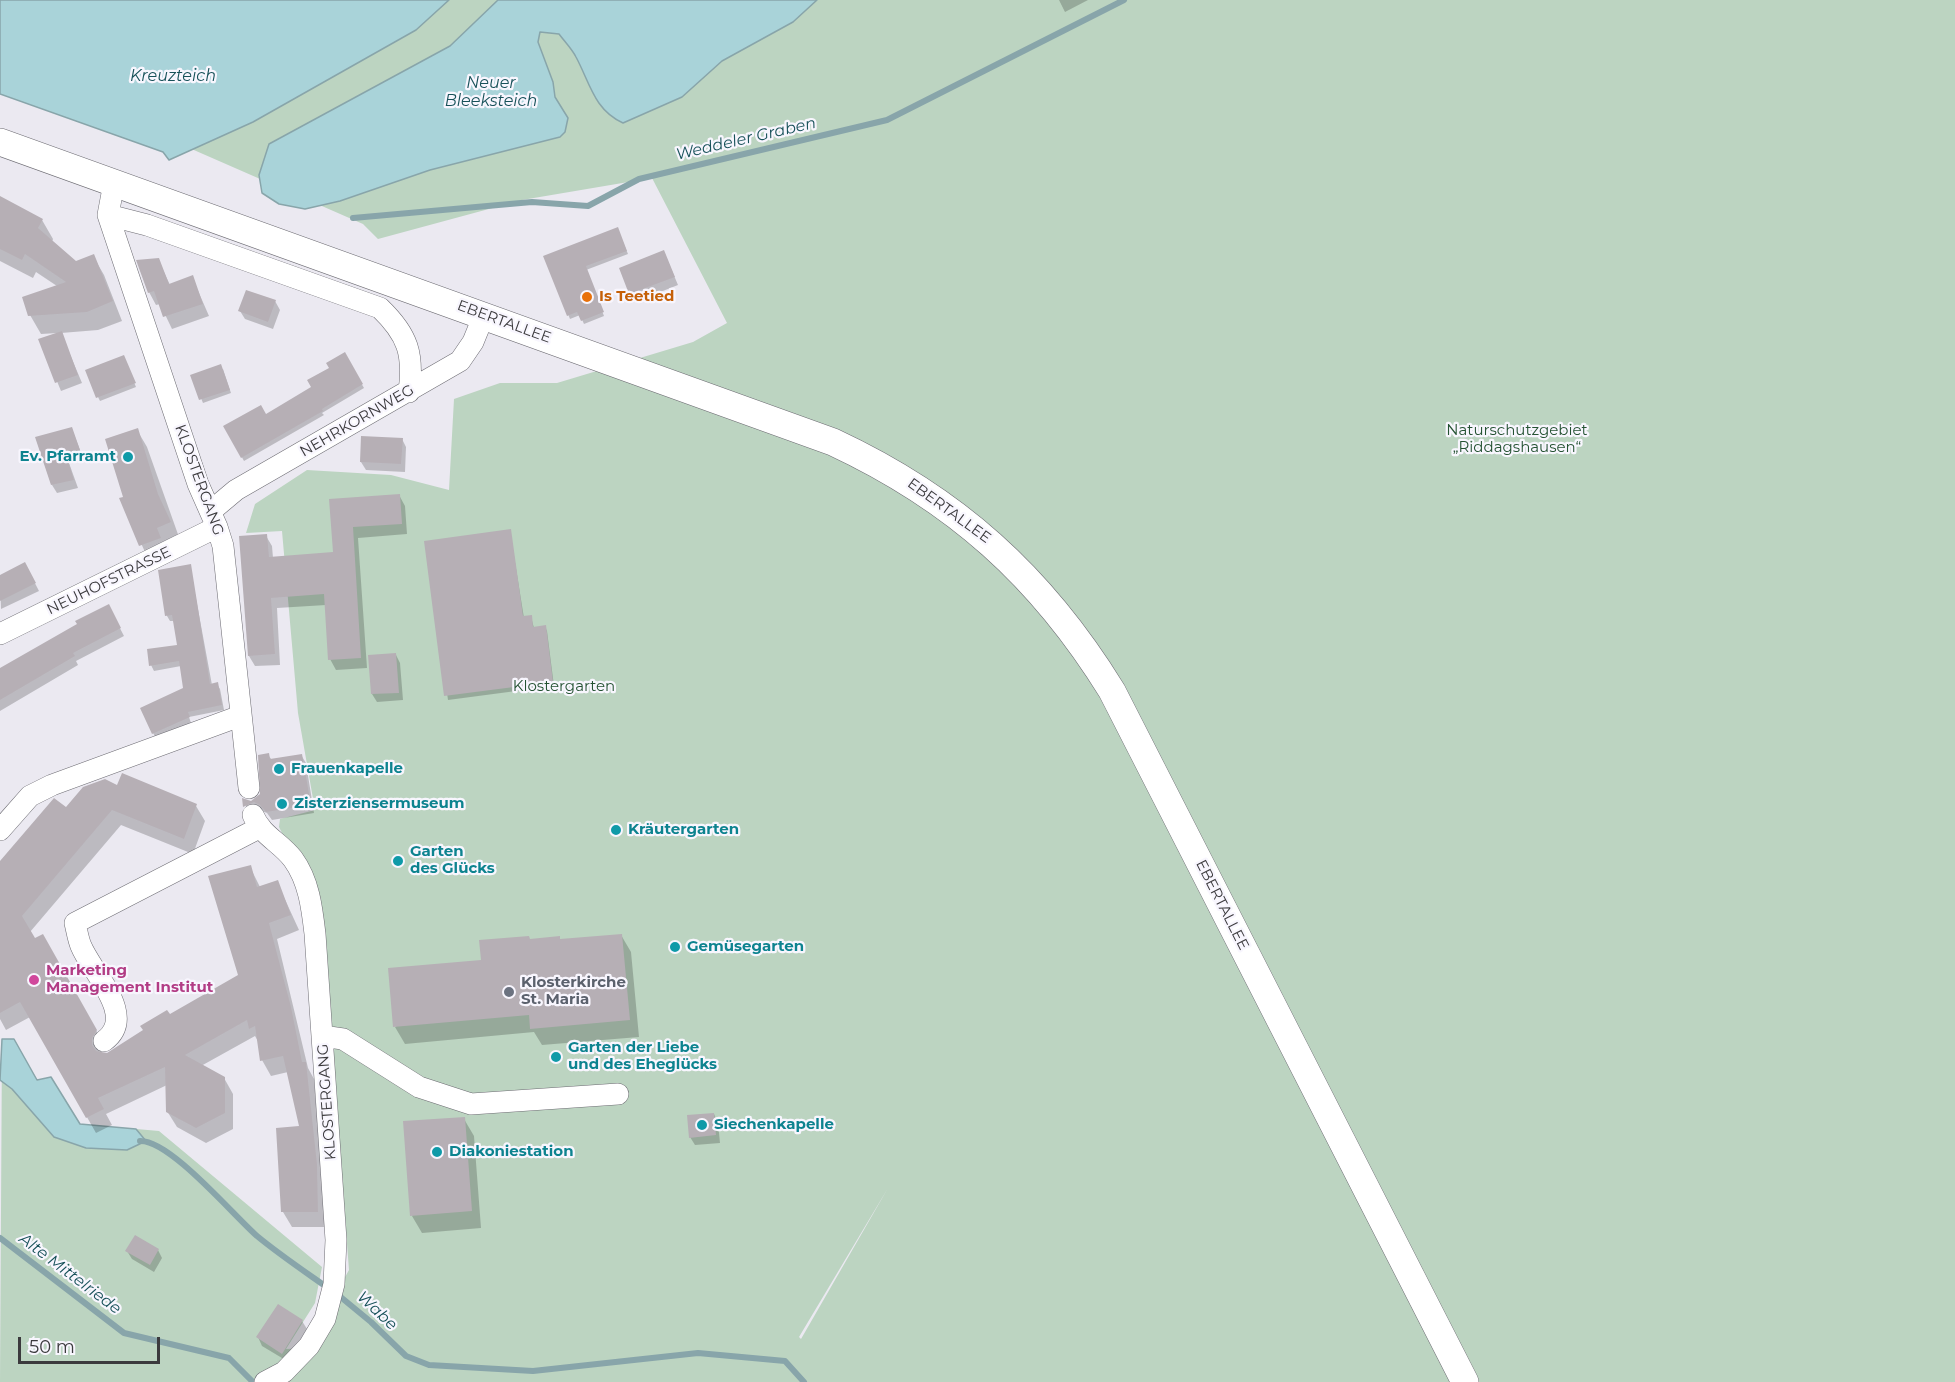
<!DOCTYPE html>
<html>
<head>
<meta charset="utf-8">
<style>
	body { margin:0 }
	#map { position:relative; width:1955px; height:1382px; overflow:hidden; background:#ebe9f1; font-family:Montserrat,sans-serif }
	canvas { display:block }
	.scale { position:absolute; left:18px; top:1337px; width:142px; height:27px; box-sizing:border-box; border:3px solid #3b3a3d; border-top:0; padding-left:8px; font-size:18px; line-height:21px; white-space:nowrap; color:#3b3a3d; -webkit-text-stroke:4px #f8f6fe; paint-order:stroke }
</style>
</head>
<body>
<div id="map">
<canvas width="1955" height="1382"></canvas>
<div class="scale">50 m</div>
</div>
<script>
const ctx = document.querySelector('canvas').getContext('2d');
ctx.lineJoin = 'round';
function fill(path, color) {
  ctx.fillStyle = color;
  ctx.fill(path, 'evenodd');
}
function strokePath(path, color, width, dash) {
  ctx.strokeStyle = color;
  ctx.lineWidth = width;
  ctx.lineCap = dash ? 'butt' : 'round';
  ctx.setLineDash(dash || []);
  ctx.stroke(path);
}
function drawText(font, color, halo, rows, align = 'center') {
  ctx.font = font + ' Montserrat,sans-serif';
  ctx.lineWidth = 4.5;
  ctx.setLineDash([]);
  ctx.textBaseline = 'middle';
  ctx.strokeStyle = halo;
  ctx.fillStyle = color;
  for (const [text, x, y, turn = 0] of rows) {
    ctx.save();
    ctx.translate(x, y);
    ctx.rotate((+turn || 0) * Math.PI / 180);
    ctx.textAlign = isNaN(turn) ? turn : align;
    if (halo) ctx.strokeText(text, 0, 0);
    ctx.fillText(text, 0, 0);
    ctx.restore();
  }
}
const green = new Path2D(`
	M0,0H1955V1382H0L2,1039H14L37,1080L51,1077L80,1124L159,1131L322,1267L315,1303L286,1349L305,1348L349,1270L322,913L279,827L280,819L315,810L298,713L282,531L246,533L255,504L307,470L391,475L449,490L454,399L500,383H557L693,342L727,323L652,178L522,200L378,239L363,224L171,140ZM888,1188L801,1339L799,1337Z`);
const water = new Path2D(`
	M0,0H449L416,30L253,122L169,160L163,152L0,94Z
	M498,0H817L793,22L722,61L682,97L623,123C594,110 590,83 576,57C572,49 565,42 559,34L540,32L538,42L553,82L555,97L568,118L565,132L560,137L430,170L340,201L305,209L279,204L262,193L259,175L269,144L450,46Z
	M2,1039H14L37,1080L51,1077L80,1124L136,1129L146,1141L127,1150L86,1148L54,1137L12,1089L0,1080Z`);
const shadow = new Path2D(`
	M1059,0H1088L1065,12Z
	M0,198L42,220L53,239L52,242L75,263L93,256L104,275L122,321L98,330L61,333L82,383L61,391L40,340L58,333L41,334L30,315L57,286L36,272L33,278L0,261Z
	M619,232L628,254L586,270L604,316L584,324L580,315L570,319L545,257Z
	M664,252L678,285L635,302L621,269Z
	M158,259L170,285L192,277L209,316L172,329L160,304L156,305L149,292Z
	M275,301L280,310L273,329L245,319L240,311Z
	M344,354L364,388L322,413L324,415L244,461L225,426L266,416L313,388Z
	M125,361L136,387L100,401L98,397Z
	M223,369L231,393L203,403L192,376Z
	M72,429L83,458L69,463L78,488L57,493L52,485Z
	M137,430L147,447L180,540L150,563L121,499L125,498Z
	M402,439L406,447L405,472L366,470L361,462Z
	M399,495L405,506L407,534L358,538L367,668L336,670L330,659L326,605L277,608L280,665L255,666L249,656L266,536L272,546L273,558L334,553L330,500Z
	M510,531L524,618L531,617L534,628L545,627L547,631L554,686L448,700L425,542Z
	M25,564L39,591L1,609L0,577Z
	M190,566L212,685L217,684L220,689L224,710L189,717L191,723L156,738L153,733L185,689L181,666L154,671L151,665L178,646L174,621H170L167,616L160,571Z
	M112,613L124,636L76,661L78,665L0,711V670Z
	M396,655L400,663L403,700L377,702L372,694Z
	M268,755L272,760L301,755L306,763L314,813L272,820L267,813L259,810L249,814L244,800L251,802L262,793Z
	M118,787L196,806L205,821L193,854L121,825L30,932L35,940L42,936L105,1046L100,1053L108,1055L240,976L250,867L260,887L277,882L299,930L277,939L308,1068L314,1079L326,1227H292L283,1212L301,1127L288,1072L271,1076L262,1060L259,1043L255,1036L201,1066L224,1078L233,1094V1129L206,1143L177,1127L167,1111V1085L106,1114L112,1125L96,1133L30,1017L6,1030L0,1019V863L67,809Z
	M621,935L631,952L639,1037L542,1045L534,1032L405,1044L395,1027L530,940L561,941Z
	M714,1114L718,1123L720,1143L695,1145L690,1137Z
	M464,1119L474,1136L481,1228L422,1233L412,1216Z
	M158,1250L162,1258L154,1272L132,1259L127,1251Z
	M278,1306L302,1321L307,1329L287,1361L262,1346L258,1337Z`);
const stream = new Path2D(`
	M353,218L532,202L588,206L639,179L887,120L1124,0
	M140,1141C170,1140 232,1214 257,1236C280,1255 304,1271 328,1288
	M0,1238L124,1333L229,1358L253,1382
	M337,1294L371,1322L406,1356L429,1365L533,1371L698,1353L785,1361L804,1382`);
const building = new Path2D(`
	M0,196L43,219L38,228L76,261L94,254L113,301L87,312L28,316L22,297L66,282L25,254L22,260L0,249Z
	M618,227L627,251L586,266L604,312L581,321L577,312L567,316L543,256Z
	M664,250L675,277L629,294L619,268Z
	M159,258L169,284L193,275L203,304L163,317L154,291L148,293L136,260Z
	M246,290L276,300L268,322L238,311Z
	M62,331L78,375L55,383L38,339Z
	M345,352L363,384L322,409L323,411L241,458L223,426L261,405L266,414L311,387L307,380L329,368L326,363Z
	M124,355L136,383L96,398L85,370Z
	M221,364L230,390L199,400L190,375Z
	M72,427L80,450L66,454L74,480L51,485L35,437Z
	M138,428L158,494L171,522L157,528L161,538L139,546L119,498L123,497L105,439Z
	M361,436L403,438L401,464L360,462Z
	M400,494L402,524L353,527L361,658L328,660L324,594L271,598L275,654L248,656L239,536L267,534L269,557L333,552L329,499Z
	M511,529L523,616L532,615L533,627L546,625L553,682L444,696L424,541Z
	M25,562L36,583L0,601V575Z
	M191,564L210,684L218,682L222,705L188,712L190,717L152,734L140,708L183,688L179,661L149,666L147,649L177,645L172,615L165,616L158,570Z
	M109,604L121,628L73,653L75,656L0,700V668L77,624L75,621Z
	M396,653L399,693L371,694L368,655Z
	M269,753L270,759L302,754L311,805L266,812L260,805L254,802L243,807L242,798L251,801L260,794L258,755Z
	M122,773L197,804L184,839L112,810L22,916L35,938L43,934L97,1030L92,1038V1045L96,1051L107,1053L143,1030L140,1026L167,1010L170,1014L238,975L208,876L251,865L257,887L278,880L291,915L269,923L291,1007L302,1062H306L317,1164L318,1212H281L276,1128L299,1126L283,1056L260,1061L255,1026L249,1029L247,1020L185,1055L225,1077V1113L196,1128L166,1112L165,1067L98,1098L104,1109L86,1118L20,1002L0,1013V861L54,798L66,807L83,787L105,779L117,785Z
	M622,934L630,1020L530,1029L529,1015L393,1027L388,968L481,960L479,940L529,936L530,939L560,936V939Z
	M714,1113L716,1135L689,1138L687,1115Z
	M465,1117L472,1211L410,1216L403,1121Z
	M135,1235L159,1249L150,1265L125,1251Z
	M278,1304L303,1320L282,1354L256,1337Z`);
const minor = new Path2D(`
	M114,183L108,215L198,484L217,527L223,546L249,788
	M108,215L147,225L380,308C408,335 414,354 409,392
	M211,511L236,490L460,361L473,342L484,315
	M0,634L217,527
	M253,815C262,836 280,842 293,859C309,881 312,908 315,934L336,1240L334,1284L325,1319L309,1346L284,1372L265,1382
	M0,830L30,796L52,785L240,716
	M322,1036L343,1039L419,1087L471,1104L618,1094
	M104,1041C138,1016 92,973 81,946C78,939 77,931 75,923L259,828`);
const major = new Path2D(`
	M0,142L833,442C955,499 1041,576 1112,691L1465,1382`);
const markers = [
	[587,297,6,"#e8710a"],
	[128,457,6,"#0f9aa8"],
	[279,769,6,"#0f9aa8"],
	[282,804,6,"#0f9aa8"],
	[616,830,6,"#0f9aa8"],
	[398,861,6,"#0f9aa8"],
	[675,947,6,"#0f9aa8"],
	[34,980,6,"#d1479c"],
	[509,992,6,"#6b7280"],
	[556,1057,6,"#0f9aa8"],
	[702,1125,6,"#0f9aa8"],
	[437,1152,6,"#0f9aa8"]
];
const foodNames = [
	["Is Teetied",599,297]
];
const streetNames = [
	["EBERTALLEE",504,322,20],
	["NEHRKORNWEG",357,421,-30],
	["KLOSTERGANG",199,480,70],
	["EBERTALLEE",949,511,36],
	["NEUHOFSTRASSE",109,581,-26],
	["EBERTALLEE",1222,905,63],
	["KLOSTERGANG",327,1102,-94]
];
const parkNames = [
	["Naturschutzgebiet",1517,431],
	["„Riddagshausen“",1517,448],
	["Klostergarten",564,687]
];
const cultureNames = [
	["Ev. Pfarramt",116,457,"right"],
	["Frauenkapelle",291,769],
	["Zisterziensermuseum",294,804],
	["Kräutergarten",628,830],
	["Garten",410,852],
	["des Glücks",410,869],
	["Gemüsegarten",687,947],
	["Garten der Liebe",568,1048],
	["und des Eheglücks",568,1065],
	["Siechenkapelle",714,1125],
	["Diakoniestation",449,1152]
];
const hotelNames = [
	["Marketing",46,971],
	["Management Institut",46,988]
];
const worshipNames = [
	["Klosterkirche",521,983],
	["St. Maria",521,1000]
];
const waterNames = [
	["Kreuzteich",173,76],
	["Neuer",491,83],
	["Bleeksteich",491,101],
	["Weddeler Graben",746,139,-13],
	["Alte Mittelriede",70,1274,37],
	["Wabe",377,1311,43]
];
fill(green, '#bcd4c1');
fill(water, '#a9d3d9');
strokePath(water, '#88a5aa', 1.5);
fill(shadow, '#0003');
strokePath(stream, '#88a5aa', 6);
fill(building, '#b6afb5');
strokePath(minor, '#6d6c73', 22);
strokePath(major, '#6d6c73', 28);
strokePath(minor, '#fff', 21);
strokePath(major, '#fff', 27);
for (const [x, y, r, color] of markers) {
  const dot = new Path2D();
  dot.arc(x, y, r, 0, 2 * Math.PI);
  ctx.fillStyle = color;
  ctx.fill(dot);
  strokePath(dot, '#f8f6fe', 2);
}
drawText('bold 15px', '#c56008', '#f8f6fe', foodNames, 'left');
drawText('15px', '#3b3a3d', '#f8f6fe', streetNames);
drawText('15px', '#245232', '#f8f6fe', parkNames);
drawText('bold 15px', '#0d838f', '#f8f6fe', cultureNames, 'left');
drawText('bold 15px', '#b23c85', '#f8f6fe', hotelNames, 'left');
drawText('bold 15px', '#5b616d', '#f8f6fe', worshipNames, 'left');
drawText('italic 16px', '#175159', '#f8f6fe', waterNames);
</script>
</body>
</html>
